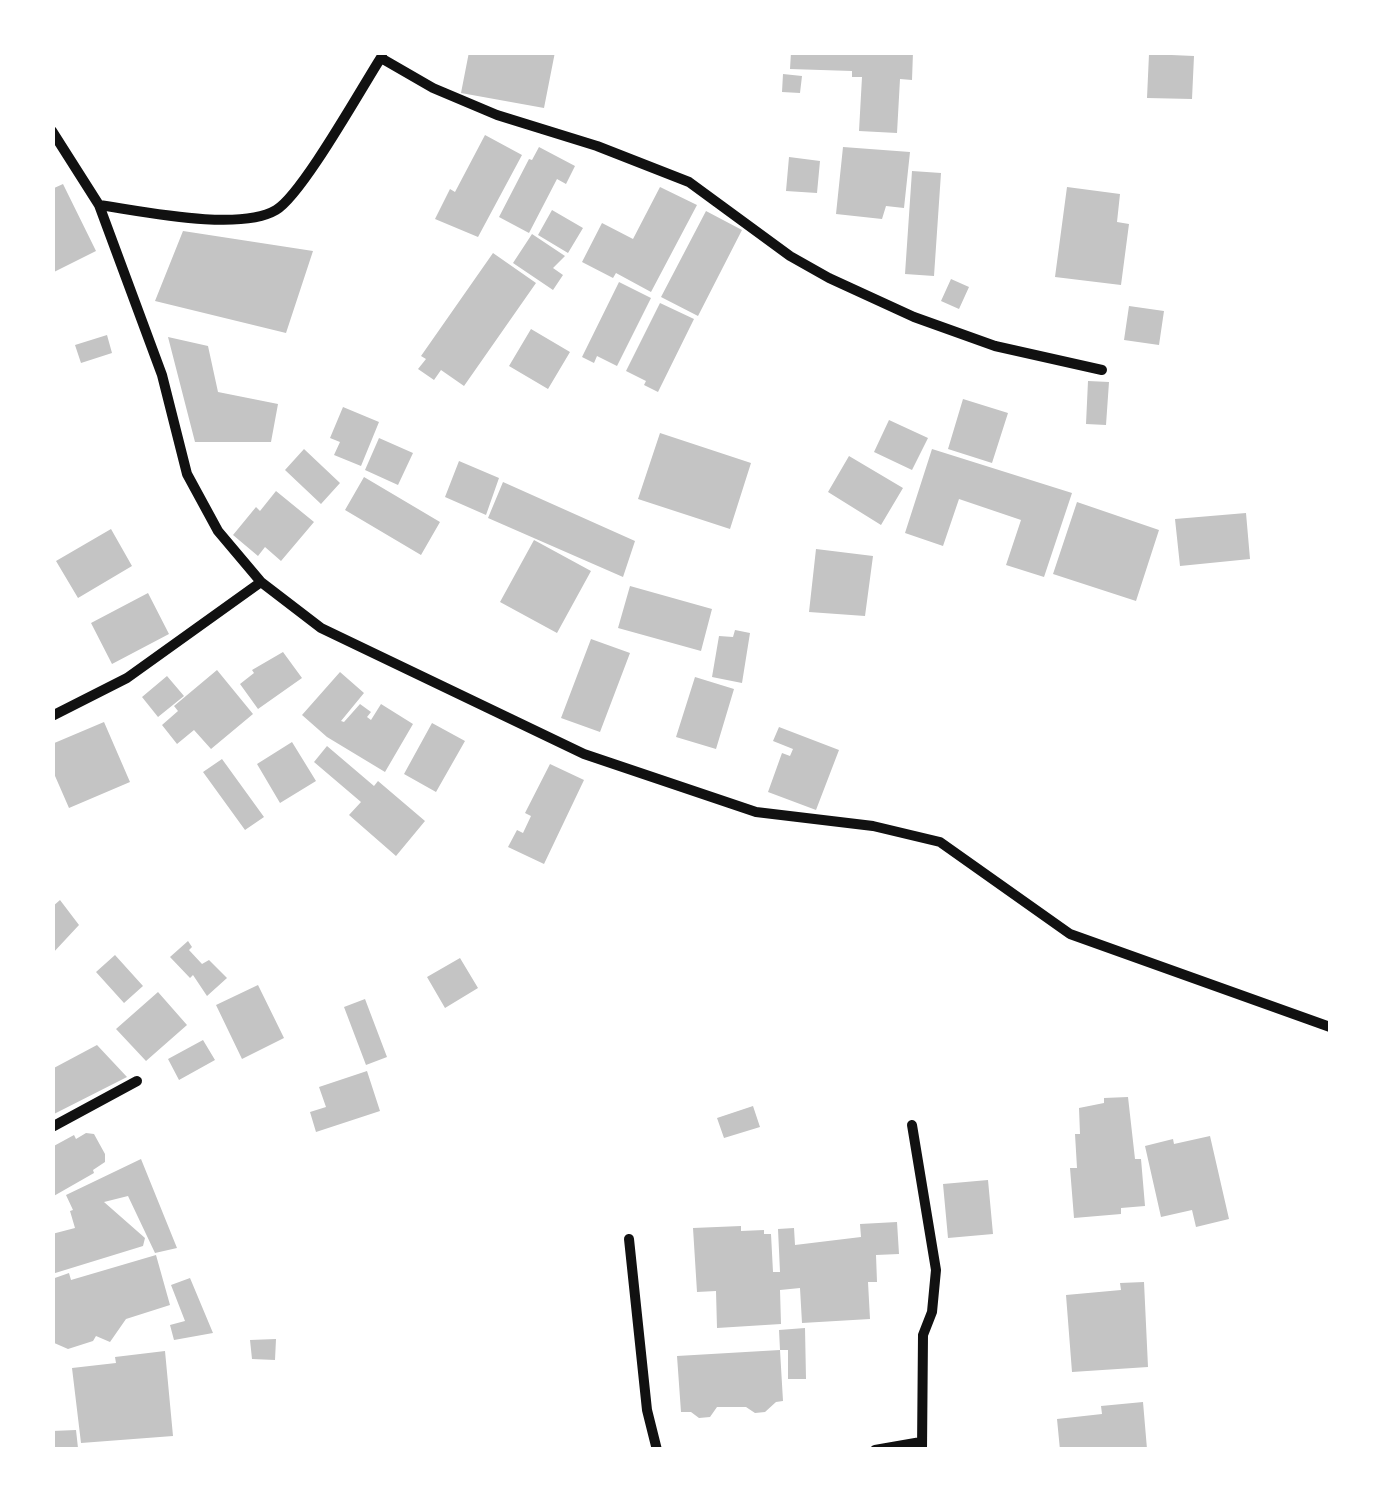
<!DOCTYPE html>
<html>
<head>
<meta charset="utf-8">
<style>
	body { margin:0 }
	#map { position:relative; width:1383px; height:1502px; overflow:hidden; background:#fff; font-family:"Roboto Serif",serif }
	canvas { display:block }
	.frame { position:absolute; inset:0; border:55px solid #fff; pointer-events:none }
</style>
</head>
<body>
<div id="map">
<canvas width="1383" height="1502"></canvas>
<div class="frame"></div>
</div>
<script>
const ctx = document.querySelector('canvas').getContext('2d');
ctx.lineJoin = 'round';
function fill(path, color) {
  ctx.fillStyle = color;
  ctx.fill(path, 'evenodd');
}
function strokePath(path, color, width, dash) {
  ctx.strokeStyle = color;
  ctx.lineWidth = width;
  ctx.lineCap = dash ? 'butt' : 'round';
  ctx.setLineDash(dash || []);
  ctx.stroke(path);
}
const building = new Path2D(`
	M469,52H555L544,108L461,93Z
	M791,52H913L912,80L900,79L897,133L859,131L862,77H852V71L790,69Z
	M1149,54L1194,56L1192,99L1147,98Z
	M783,74L802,76L800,93L782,92Z
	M485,135L522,155L478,237L435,219L450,189L455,192Z
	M539,147L575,166L566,184L557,179L529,233L499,217L529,159L532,160Z
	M843,147L910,152L904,208L886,206L882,219L836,214Z
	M789,157L820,161L817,193L786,191Z
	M912,171L941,173L934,276L905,274Z
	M63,184L96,251L52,273V189Z
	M660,187L697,205L651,292L616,273L613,278L582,262L602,223L633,239Z
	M1067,187L1120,194L1117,222L1129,224L1121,285L1055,277Z
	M552,210L583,228L568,253L538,235Z
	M706,211L742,230L698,316L661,297Z
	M183,231L313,251L286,333L155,301Z
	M532,234L565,256L553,268L563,275L553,290L513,263Z
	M493,253L536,283L464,386L441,370L434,380L418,369L426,359L421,356Z
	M951,279L969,287L959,309L941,301Z
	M619,282L651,298L617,366L597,356L594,363L582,357Z
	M660,303L694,319L658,392L644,385L646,381L626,371Z
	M1129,306L1164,311L1159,345L1124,340Z
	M531,329L570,352L548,389L509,366Z
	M107,335L112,353L81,363L75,345Z
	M168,337L208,346L218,392L278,404L271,442H195Z
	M1088,381L1109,382L1106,425L1086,424Z
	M963,399L1008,413L992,463L948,449Z
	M343,407L379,422L361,466L334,455L340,442L330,438Z
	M889,420L928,438L912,470L874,452Z
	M660,433L751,463L730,529L638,499Z
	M379,438L413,453L398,485L365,470Z
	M304,449L340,483L321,504L285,470Z
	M932,449L1072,493L1044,577L1006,565L1021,520L959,499L943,546L905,533Z
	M849,456L903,488L881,525L828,492Z
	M459,461L499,478L486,515L445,497Z
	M364,477L440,522L421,555L345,510Z
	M503,482L635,541L623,577L488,518Z
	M276,491L314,522L281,561L265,547L258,556L233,535L256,507L260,511Z
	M1077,502L1159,530L1136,601L1053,574Z
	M1246,513L1250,559L1180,566L1175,519Z
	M111,529L132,566L78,598L56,561Z
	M534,540L591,571L557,633L500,602Z
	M816,549L873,556L865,616L809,612Z
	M630,586L712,609L701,651L618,628Z
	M148,593L169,634L112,664L91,623Z
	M735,630L750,633L742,683L712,677L719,636L733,637Z
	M591,639L630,653L600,732L561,718Z
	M283,652L302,678L258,709L240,684L254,673L252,670Z
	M217,670L253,714L211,749L194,730L177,744L162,725L178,711L174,706Z
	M340,672L364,693L341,721L344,722L360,704L371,712L367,717L371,720L381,704L413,724L385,772L327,737L302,715Z
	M167,676L184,696L158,717L142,697Z
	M695,677L734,689L716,749L676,737Z
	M104,722L130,782L69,808L52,769V744Z
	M432,723L465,741L436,792L404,774Z
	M779,727L839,750L816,810L768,792L782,753L790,756L793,749L773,741Z
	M292,742L316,781L280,803L257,764Z
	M327,746L374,786L378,781L425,821L396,856L349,815L361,802L314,762Z
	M222,759L264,817L245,830L203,772Z
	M550,764L584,780L544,864L508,847L517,830L523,833L531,816L525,813Z
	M60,900L79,925L52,954V907Z
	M188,941L192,947L189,950L202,964L209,960L227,978L207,996L193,975L190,978L170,957Z
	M115,955L143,986L124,1003L96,972Z
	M460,958L478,988L445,1008L427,977Z
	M258,985L284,1038L242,1059L216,1005Z
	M158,992L187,1025L146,1061L116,1029Z
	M365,999L387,1057L366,1065L344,1007Z
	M203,1040L215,1060L179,1080L168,1059Z
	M97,1045L127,1077L52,1115V1069Z
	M367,1071L380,1111L316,1132L310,1112L326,1107L319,1087Z
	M1128,1097L1135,1159H1141L1145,1206L1121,1208V1214L1074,1218L1070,1168H1077L1075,1134H1080L1079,1108L1104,1103V1098Z
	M753,1106L760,1127L724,1138L717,1118Z
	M86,1133L94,1134L105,1154V1162L93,1170L94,1173L52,1197V1147L74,1135L76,1139Z
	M1210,1136L1229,1219L1196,1227L1192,1210L1161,1217L1145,1146L1173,1139L1174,1144Z
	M141,1159L177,1248L155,1253L128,1196L104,1202L145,1238L143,1246L52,1274V1234L75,1228L70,1211L73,1210L66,1195Z
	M988,1180L993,1234L948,1238L943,1184Z
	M897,1222L899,1254L876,1255L877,1282H868L870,1319L802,1323L800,1288L780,1290L781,1324L717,1328L716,1291L697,1292L693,1228L741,1226V1231L764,1230V1234H771L773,1272H780L778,1229L794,1228L795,1245L861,1237L860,1224Z
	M156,1255L170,1305L126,1319L110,1342L96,1336L93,1341L68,1349L52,1342V1279L69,1273L71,1280Z
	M190,1278L213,1333L174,1340L170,1325L185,1321L171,1285Z
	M1144,1282L1148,1367L1072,1372L1066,1295L1121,1290L1120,1283Z
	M805,1328L806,1379H788V1350H780L779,1330Z
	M276,1339L275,1360L252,1359L250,1340Z
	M780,1350L783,1401L776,1402L765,1412L755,1413L746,1407H717L710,1417L699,1418L691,1412H681L677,1356Z
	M165,1351L173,1436L81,1443L72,1368L116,1363L115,1357Z
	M1143,1402L1147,1449L1060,1450L1057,1419L1102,1414L1101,1406Z
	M76,1430L78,1448L52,1450V1431Z`);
const minor = new Path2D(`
	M381,58L433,88L497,115L597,146L689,182L790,256L829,278L914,317L995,346L1102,370
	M52,131L99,205C141,211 239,232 276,210C302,195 362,87 382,56
	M99,205L162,375L187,474L218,531L261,582L321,628L584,754L756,812L873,826L940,842L1070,934L1330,1027
	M52,716L127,678L261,582
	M912,1125L936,1270L932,1312L923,1335L922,1450
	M52,1127L137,1081
	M629,1239L647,1410L657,1450
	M875,1450L921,1442`);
fill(building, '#c4c4c4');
strokePath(minor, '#111', 10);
</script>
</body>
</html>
